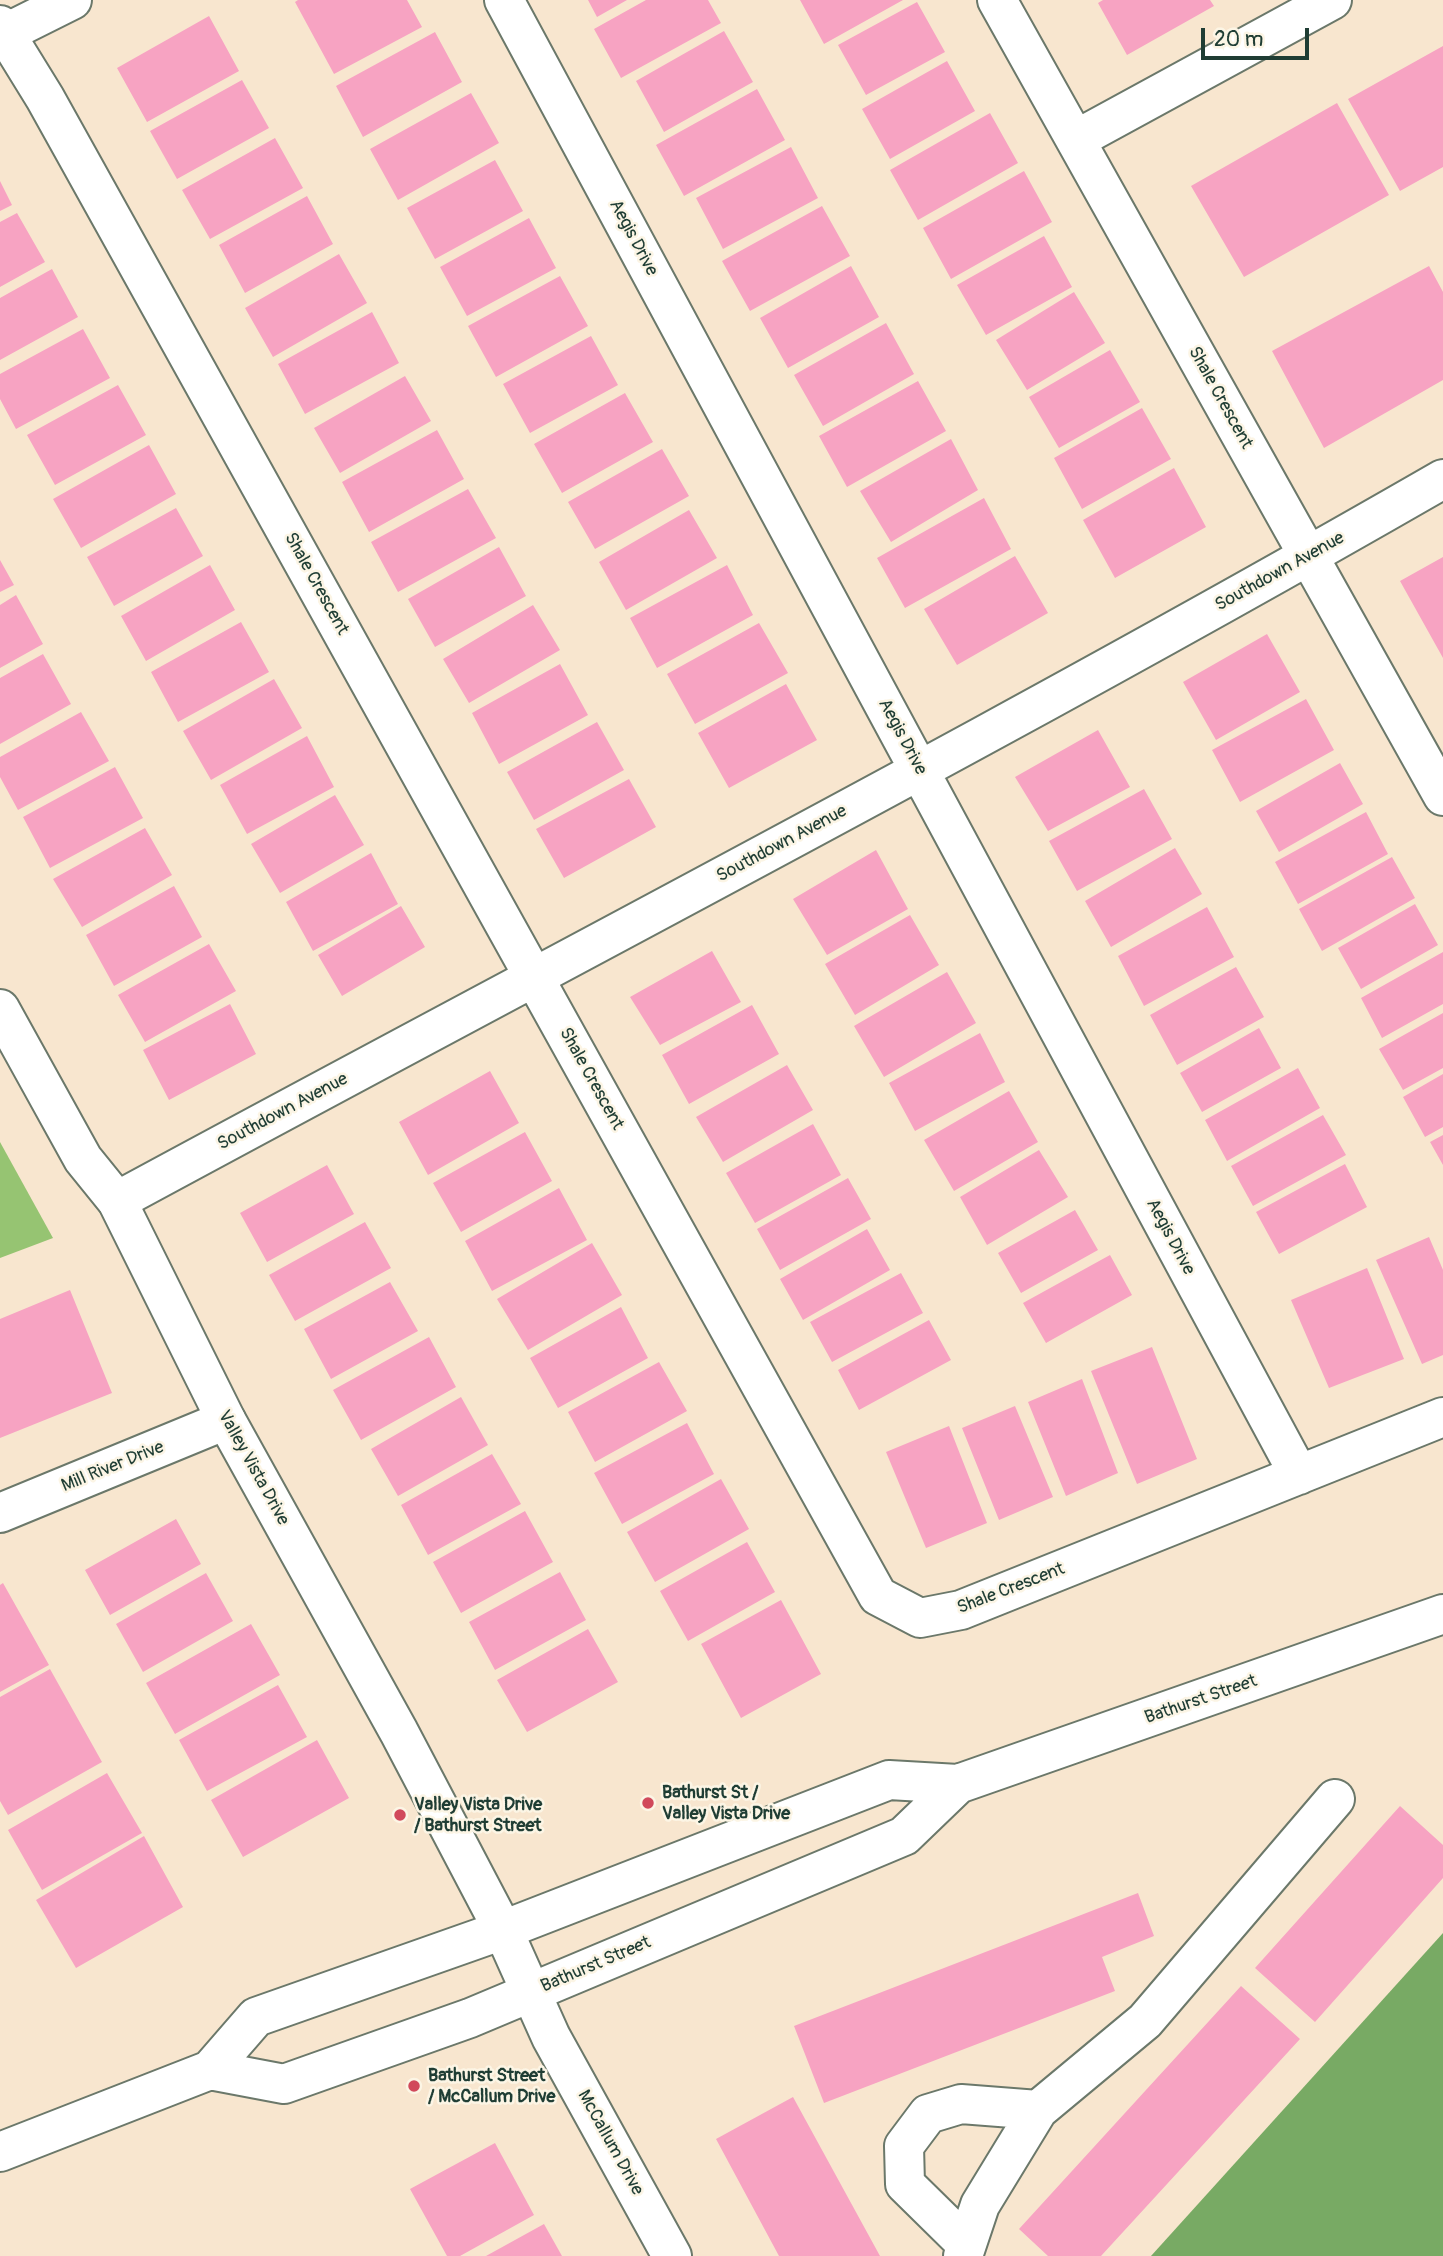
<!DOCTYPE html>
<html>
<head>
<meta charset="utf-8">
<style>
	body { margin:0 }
	#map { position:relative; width:1443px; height:2256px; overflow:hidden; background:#f8e6cf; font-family:Pangolin,sans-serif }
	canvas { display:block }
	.scale { position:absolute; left:1201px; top:28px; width:108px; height:32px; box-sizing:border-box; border:4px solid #1f3d34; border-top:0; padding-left:9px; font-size:21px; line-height:24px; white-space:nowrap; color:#1f3d34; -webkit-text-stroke:5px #fcf5e5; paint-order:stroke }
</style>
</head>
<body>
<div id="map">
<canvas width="1443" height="2256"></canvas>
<div class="scale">20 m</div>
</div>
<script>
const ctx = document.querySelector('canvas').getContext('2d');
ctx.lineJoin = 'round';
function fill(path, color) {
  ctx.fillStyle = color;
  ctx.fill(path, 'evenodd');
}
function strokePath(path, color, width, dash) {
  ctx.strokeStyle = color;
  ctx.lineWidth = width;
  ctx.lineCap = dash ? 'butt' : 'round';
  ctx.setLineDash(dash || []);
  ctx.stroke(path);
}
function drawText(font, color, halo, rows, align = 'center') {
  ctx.font = font + ' Pangolin,sans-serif';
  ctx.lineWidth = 5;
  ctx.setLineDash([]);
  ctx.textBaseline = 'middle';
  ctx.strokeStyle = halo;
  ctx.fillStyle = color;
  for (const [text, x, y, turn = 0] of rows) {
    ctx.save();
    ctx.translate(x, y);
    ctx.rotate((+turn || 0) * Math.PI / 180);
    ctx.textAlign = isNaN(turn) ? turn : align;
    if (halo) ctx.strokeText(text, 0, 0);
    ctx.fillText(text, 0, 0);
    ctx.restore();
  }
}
const green = new Path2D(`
	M0,1142L53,1238L0,1258Z`);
const forest = new Path2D(`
	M1443,1933V2256H1151Z`);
const building = new Path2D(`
	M298,0H407L422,27L334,74L295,2Z
	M588,0H627L597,17Z
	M646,0H708L721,23L621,78L594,29Z
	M800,0H903L824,44Z
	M1103,0H1210L1214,6L1127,55L1098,3Z
	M917,2L945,52L866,95L838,45Z
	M209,16L239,71L147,122L117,68Z
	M724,31L753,82L664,132L636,81Z
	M435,32L462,82L363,137L336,86Z
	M1443,46V167L1400,191L1348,99Z
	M947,61L975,111L890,159L862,109Z
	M242,80L269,128L177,179L150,131Z
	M757,89L785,140L684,196L656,145Z
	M471,93L499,143L398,200L370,149Z
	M1337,103L1389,195L1244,277L1191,186Z
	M990,113L1018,163L918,220L890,170Z
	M275,138L303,188L210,239L182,190Z
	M791,147L818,198L723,249L696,198Z
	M495,160L523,211L435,259L407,208Z
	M1024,171L1052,222L951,279L923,228Z
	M0,181L12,205L0,211Z
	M307,196L333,244L245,293L219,245Z
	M822,206L850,256L750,311L722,261Z
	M17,213L45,262L0,287V222Z
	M529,218L556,268L467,316L440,267Z
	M1044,236L1072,287L986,335L957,285Z
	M339,254L367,303L273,357L245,308Z
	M851,266L879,317L788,368L760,318Z
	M1429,266L1443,292V380L1324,448L1272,351Z
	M52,269L78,317L0,360V298Z
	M560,276L588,326L496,377L468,326Z
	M1074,292L1105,343L1027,390L996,340Z
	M372,312L399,363L305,414L278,364Z
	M886,323L914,374L823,426L794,375Z
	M83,329L110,378L16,429L0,399V374Z
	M591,336L618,385L530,433L503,384Z
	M1110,350L1140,402L1059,448L1029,397Z
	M405,376L431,421L340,473L314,428Z
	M918,381L946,431L847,487L819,436Z
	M118,385L146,435L55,485L27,435Z
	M625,393L653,442L562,493L534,444Z
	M1142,408L1171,459L1082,509L1054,458Z
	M437,430L464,479L369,532L342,482Z
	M951,439L978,490L891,542L860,491Z
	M149,445L176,494L81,548L53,499Z
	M662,449L689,496L595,549L568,502Z
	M1174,468L1206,527L1115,578L1083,520Z
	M468,489L496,538L398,592L371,542Z
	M984,498L1011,549L905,608L877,558Z
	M176,508L203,556L114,606L87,557Z
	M689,510L717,558L626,610L599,562Z
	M499,547L526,596L435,647L408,599Z
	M1015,556L1048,613L957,665L924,609Z
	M1443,557V658L1400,581Z
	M0,560L14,585L0,592Z
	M210,565L235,610L146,661L121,616Z
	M727,565L753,615L657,668L630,618Z
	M16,595L43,644L0,668V605Z
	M533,605L560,650L469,703L443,659Z
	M241,622L269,672L178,722L151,672Z
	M759,623L788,673L695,724L667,674Z
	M1267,634L1300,692L1216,740L1183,682Z
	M43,654L71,704L0,744V678Z
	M560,664L588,715L499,764L472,713Z
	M274,679L302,728L211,780L183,731Z
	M786,684L817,740L729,788L698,733Z
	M1306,699L1334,750L1240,802L1212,750Z
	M81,712L109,761L18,810L0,777V757Z
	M597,722L624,770L534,820L507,772Z
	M1098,730L1130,787L1048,831L1015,777Z
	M307,736L334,787L247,834L220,785Z
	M1340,763L1363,804L1279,852L1256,811Z
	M115,767L143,818L50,868L23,817Z
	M629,779L656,827L564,878L536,829Z
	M1144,789L1172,839L1077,891L1049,841Z
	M335,795L364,845L280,893L251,844Z
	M1366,812L1388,854L1298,904L1275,862Z
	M145,828L172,875L82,927L53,879Z
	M1175,848L1202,894L1111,947L1085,901Z
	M876,850L908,909L827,955L793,899Z
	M371,853L398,904L313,951L286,902Z
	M1392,857L1415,898L1322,951L1299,909Z
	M174,886L202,937L114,986L86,935Z
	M1415,904L1438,945L1361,989L1338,948Z
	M401,906L425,947L342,996L318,955Z
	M1207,907L1234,957L1144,1006L1118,956Z
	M910,915L939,965L855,1015L825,964Z
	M209,944L236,991L145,1042L118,995Z
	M712,951L741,1002L660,1045L630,997Z
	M1443,952V1004L1382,1038L1361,998Z
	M1236,967L1264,1017L1177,1065L1150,1015Z
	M947,972L976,1023L884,1077L854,1026Z
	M230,1004L256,1054L169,1100L143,1050Z
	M752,1005L779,1054L689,1104L662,1055Z
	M1443,1013V1068L1403,1090L1379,1049Z
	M1259,1028L1281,1068L1202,1112L1180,1073Z
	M980,1033L1005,1082L915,1131L889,1083Z
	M787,1065L813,1110L723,1162L696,1117Z
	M1298,1068L1320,1108L1227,1161L1205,1120Z
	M490,1071L519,1123L428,1175L399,1122Z
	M1443,1074V1127L1425,1137L1403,1097Z
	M1009,1091L1038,1142L954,1191L924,1140Z
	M1323,1115L1346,1155L1253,1206L1231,1166Z
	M813,1124L841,1175L755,1223L726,1173Z
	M525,1132L552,1181L461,1232L433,1183Z
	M1443,1135V1165L1430,1142Z
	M1039,1150L1068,1197L987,1245L960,1197Z
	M1345,1164L1367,1207L1279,1254L1256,1212Z
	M327,1165L354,1214L267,1262L240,1213Z
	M848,1178L871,1219L780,1270L757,1229Z
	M559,1188L587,1240L492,1291L465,1241Z
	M1075,1210L1098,1250L1021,1293L998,1253Z
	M365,1222L391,1268L295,1321L269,1275Z
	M867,1229L890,1270L803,1320L780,1279Z
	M1429,1237L1443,1270V1355L1422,1364L1376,1260Z
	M592,1243L622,1295L528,1350L497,1299Z
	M1110,1255L1132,1295L1046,1343L1023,1303Z
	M1367,1268L1404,1359L1329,1388L1291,1300Z
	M901,1273L923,1313L832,1362L810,1322Z
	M390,1282L418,1331L331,1379L304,1329Z
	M70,1290L112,1393L0,1438V1319Z
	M621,1307L648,1358L558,1408L530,1358Z
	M929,1320L951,1360L859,1410L838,1370Z
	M429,1337L456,1387L361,1440L333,1390Z
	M1152,1347L1197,1459L1137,1484L1091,1371Z
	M659,1362L687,1411L595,1462L568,1412Z
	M1082,1379L1118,1473L1066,1496L1028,1402Z
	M461,1397L488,1445L398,1496L371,1449Z
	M1015,1406L1053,1497L999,1520L962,1428Z
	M687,1423L714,1474L622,1524L594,1473Z
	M949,1426L987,1523L926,1548L886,1452Z
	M492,1454L521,1504L428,1555L401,1505Z
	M721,1479L749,1529L655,1582L627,1532Z
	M525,1511L553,1562L461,1613L433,1562Z
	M176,1519L201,1564L110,1615L85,1570Z
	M747,1542L775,1592L688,1641L660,1591Z
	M560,1572L586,1620L495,1670L469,1622Z
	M206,1573L233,1621L143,1672L116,1624Z
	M3,1583L49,1665L0,1692V1585Z
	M781,1600L821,1674L741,1718L701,1644Z
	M251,1624L280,1675L175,1734L146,1683Z
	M588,1629L618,1682L527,1732L497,1680Z
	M50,1669L102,1762L8,1815L0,1801V1697Z
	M278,1685L307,1737L207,1791L179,1740Z
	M317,1740L349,1798L243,1857L211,1800Z
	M107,1773L142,1833L42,1890L8,1830Z
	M1400,1806L1443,1845V1878L1315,2022L1255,1968Z
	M144,1836L183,1907L76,1968L36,1900Z
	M1138,1893L1154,1936L1102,1957L1115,1991L824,2103L794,2026Z
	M1241,1986L1300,2039L1101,2256H1048L1019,2229Z
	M793,2097L880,2256H779L716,2139Z
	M495,2143L534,2215L460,2256H447L410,2189Z
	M544,2224L562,2256H486Z`);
const minor = new Path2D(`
	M504,0L1299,1475
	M997,0L1443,796
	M0,25L45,98L878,1596L920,1618L961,1610L1443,1417
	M1077,139L1332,0
	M117,1201C560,961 1007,730 1443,479
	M0,1513L226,1420
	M965,2243L905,2184L904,2146L928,2114L961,2104L1038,2110
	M963,2256L980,2205L1038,2110L1145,2021L1335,1799`);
const tertiary = new Path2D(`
	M0,36L72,0
	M0,1009L83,1159L117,1201L226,1420L399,1732L503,1930L551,2037L672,2256`);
const secondary = new Path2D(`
	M210,2070L284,2084L470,2018L904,1836L958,1784
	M0,2152L210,2070L256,2017L503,1930L889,1780L958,1784L1443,1614`);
const markers = [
	[648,1803,7,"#d1495b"],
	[400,1815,7,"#d1495b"],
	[414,2086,7,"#d1495b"]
];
const streetNames = [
	["Aegis Drive",633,238,62],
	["Shale Crescent",1220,398,61],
	["Southdown Avenue",1280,572,-29],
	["Shale Crescent",316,584,61],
	["Aegis Drive",902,737,62],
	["Southdown Avenue",782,844,-28],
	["Shale Crescent",591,1079,61],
	["Southdown Avenue",283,1112,-28],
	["Aegis Drive",1170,1237,62],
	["Mill River Drive",113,1467,-22],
	["Valley Vista Drive",253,1468,61],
	["Shale Crescent",1011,1589,-21],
	["Bathurst Street",1201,1700,-19],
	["Bathurst Street",596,1965,-23],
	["McCallum Drive",610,2143,61]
];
const poiNames = [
	["Bathurst St /",662,1793],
	["Valley Vista Drive",662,1814],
	["Valley Vista Drive",414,1805],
	["/ Bathurst Street",414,1826],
	["Bathurst Street",428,2076],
	["/ McCallum Drive",428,2097]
];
fill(green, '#96c472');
fill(forest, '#78aa64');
fill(building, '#f7a3c2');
strokePath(minor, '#6b786a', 42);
strokePath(tertiary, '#6b786a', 42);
strokePath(secondary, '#6b786a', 42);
strokePath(minor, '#fff', 38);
strokePath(tertiary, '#fff', 38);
strokePath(secondary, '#fff', 38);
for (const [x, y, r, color] of markers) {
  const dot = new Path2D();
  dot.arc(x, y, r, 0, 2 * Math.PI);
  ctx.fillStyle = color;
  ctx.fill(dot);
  strokePath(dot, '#fcf5e5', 2.5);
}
drawText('18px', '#1f3d34', '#fcf5e5', streetNames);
drawText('bold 18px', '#1f3d34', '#fcf5e5', poiNames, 'left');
</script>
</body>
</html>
